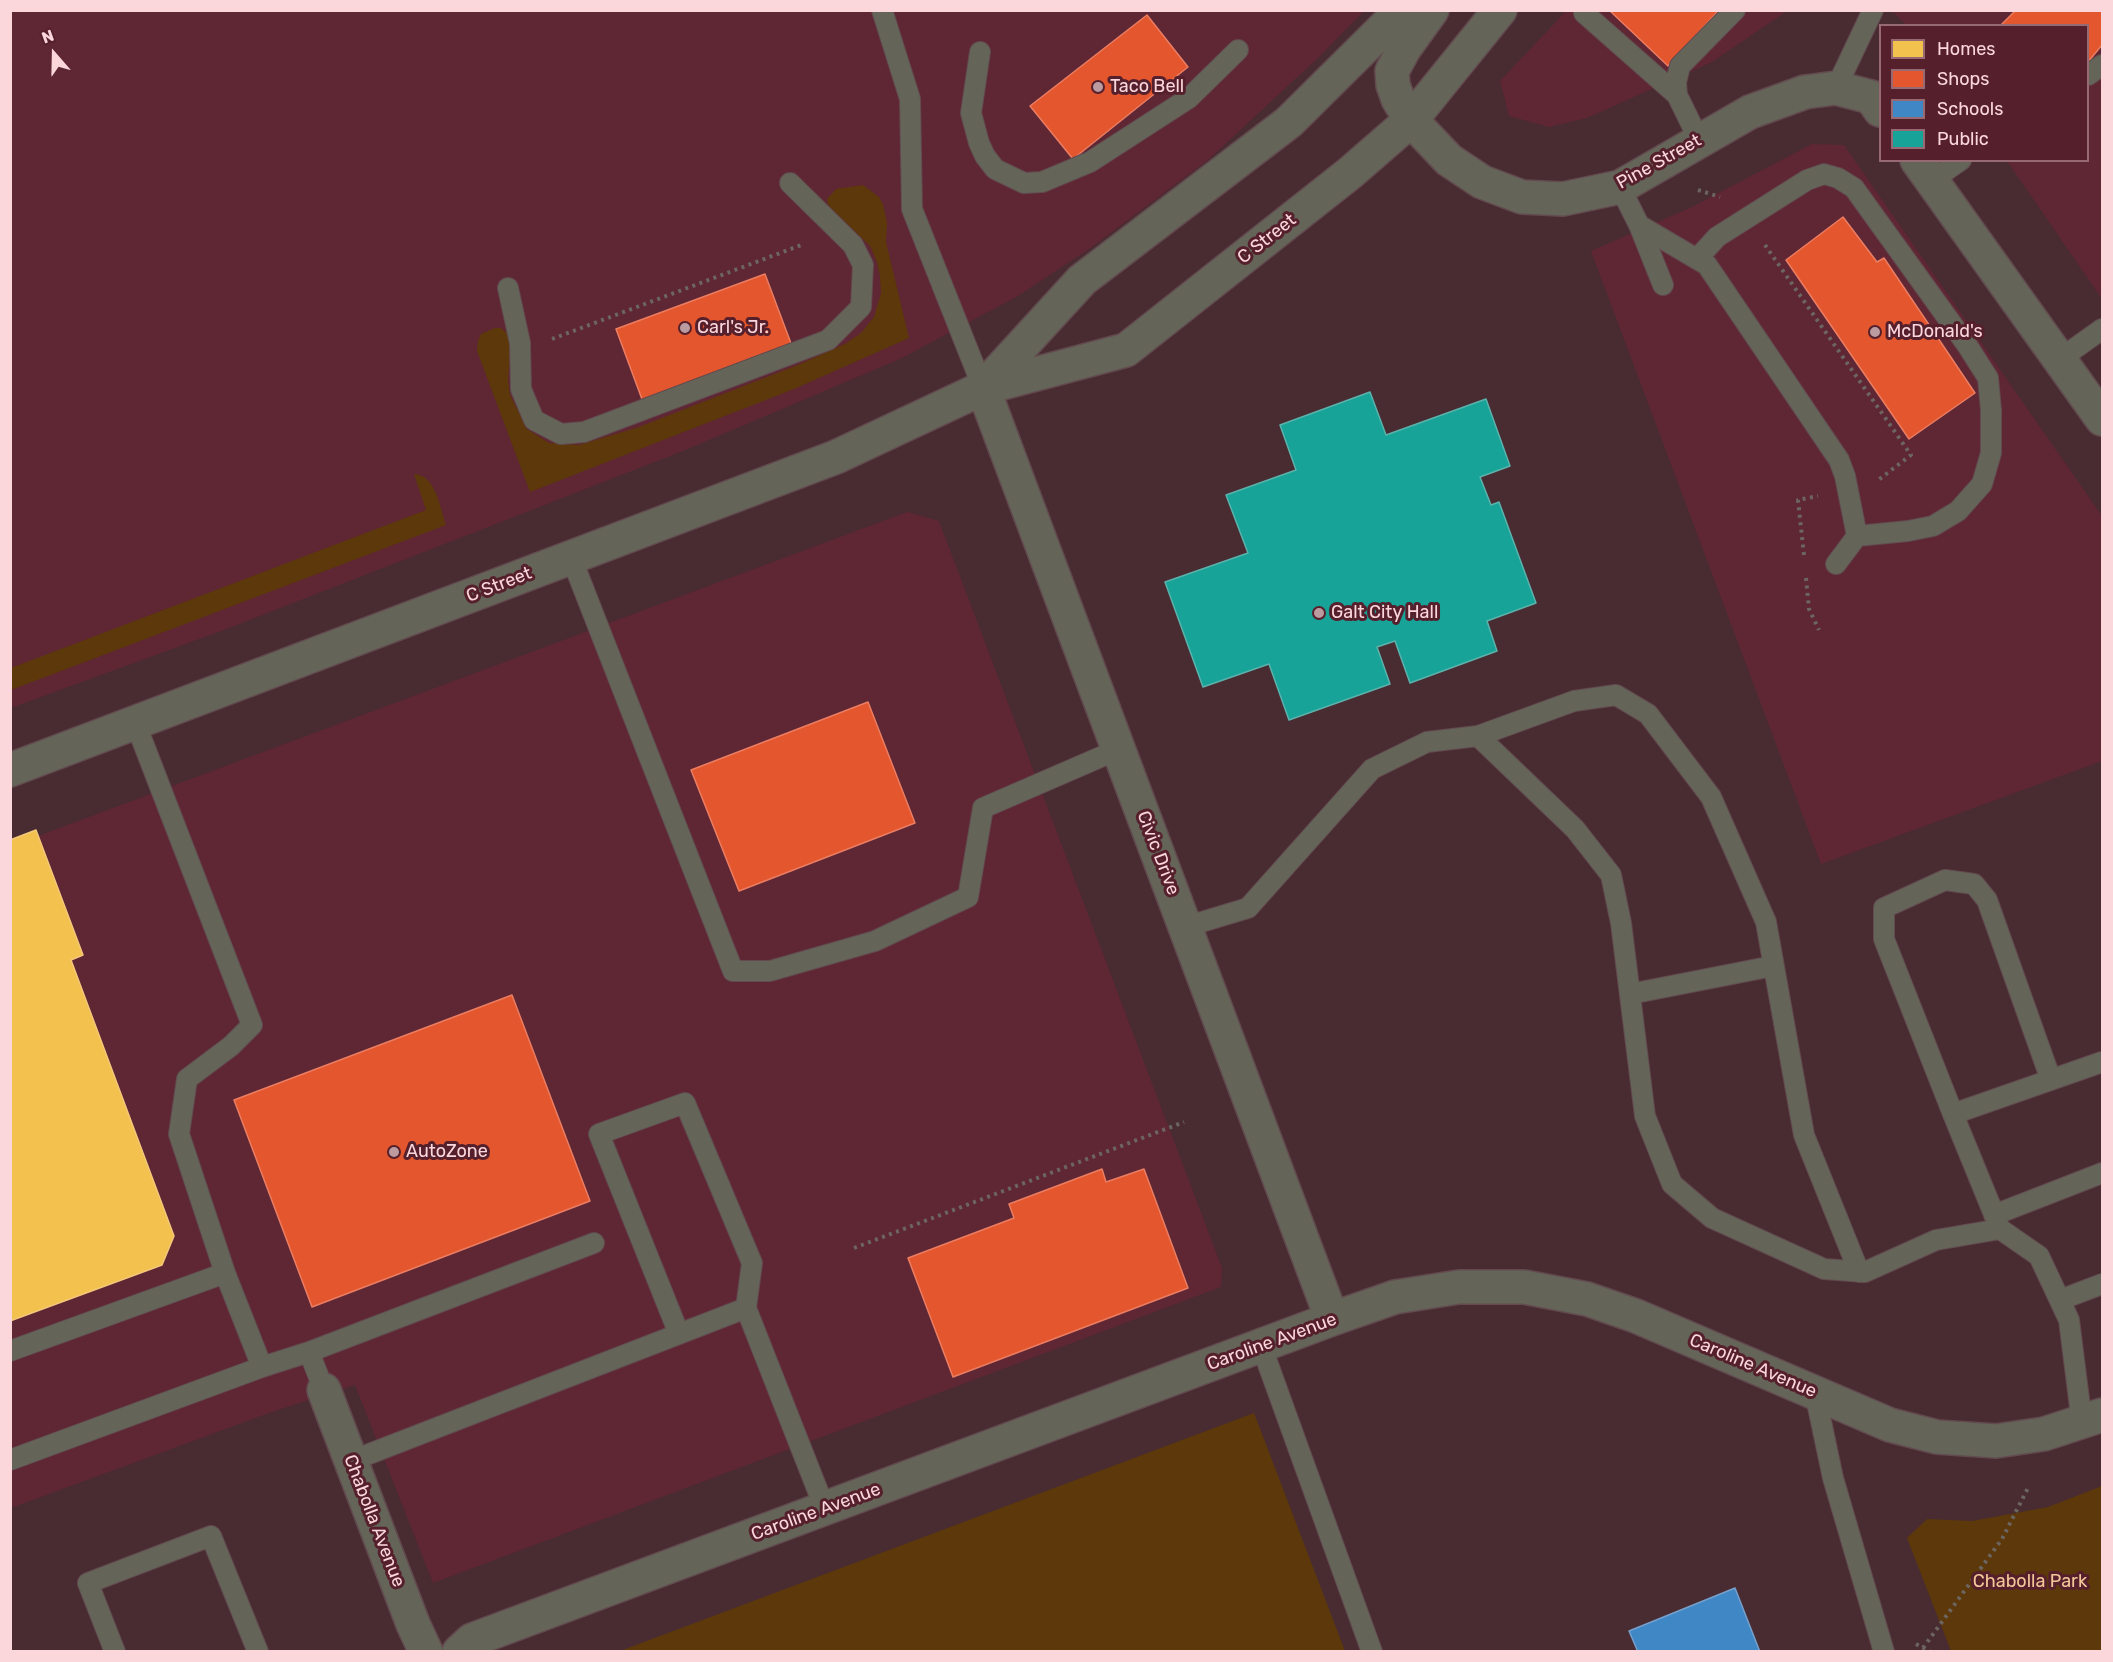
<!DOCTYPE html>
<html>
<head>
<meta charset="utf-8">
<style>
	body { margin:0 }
	#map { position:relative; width:2113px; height:1662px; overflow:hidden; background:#482c32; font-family:Rubik,sans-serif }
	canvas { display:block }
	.frame { position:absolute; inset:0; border:12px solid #fbd7dc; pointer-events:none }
	.legend { position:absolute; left:1879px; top:24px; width:210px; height:138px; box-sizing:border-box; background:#551f2c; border:2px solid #976972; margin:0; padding:8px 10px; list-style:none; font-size:18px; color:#fbd7dc }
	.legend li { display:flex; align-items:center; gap:12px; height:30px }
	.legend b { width:30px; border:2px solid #976972 }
	.north { position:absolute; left:24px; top:24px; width:60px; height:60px; -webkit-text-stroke:4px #551f2c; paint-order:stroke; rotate:340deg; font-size:16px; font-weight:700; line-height:24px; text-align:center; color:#fbd7dc }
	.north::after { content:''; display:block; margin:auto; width:21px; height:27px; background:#fbd7dc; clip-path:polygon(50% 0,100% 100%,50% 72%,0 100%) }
</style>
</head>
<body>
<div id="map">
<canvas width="2113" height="1662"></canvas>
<div class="frame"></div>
<ul class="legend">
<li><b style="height:16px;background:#f2c14e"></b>Homes</li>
<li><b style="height:16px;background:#e4572e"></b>Shops</li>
<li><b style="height:16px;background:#3f88c5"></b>Schools</li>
<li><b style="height:16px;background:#17a398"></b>Public</li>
</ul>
<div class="north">N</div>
</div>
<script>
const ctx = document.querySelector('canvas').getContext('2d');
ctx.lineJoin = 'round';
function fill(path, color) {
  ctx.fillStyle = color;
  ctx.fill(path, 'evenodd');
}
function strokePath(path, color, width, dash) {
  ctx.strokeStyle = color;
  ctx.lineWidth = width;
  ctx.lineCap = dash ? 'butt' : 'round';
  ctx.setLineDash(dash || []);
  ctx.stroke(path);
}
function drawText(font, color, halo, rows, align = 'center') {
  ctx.font = font + ' Rubik,sans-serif';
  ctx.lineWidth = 6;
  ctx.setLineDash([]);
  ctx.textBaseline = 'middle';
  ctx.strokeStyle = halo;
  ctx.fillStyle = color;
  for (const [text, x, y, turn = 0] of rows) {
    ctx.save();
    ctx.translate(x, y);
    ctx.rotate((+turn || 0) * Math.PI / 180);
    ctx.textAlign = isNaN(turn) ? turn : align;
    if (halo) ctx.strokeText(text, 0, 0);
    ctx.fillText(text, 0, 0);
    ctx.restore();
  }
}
const built = new Path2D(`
	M11,11H1364L1319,57L1208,160L1092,247L1018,296L900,359L683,451L224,630L11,708Z
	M1566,11H1787L1712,62L1587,118L1549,127L1509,116L1500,81Z
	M1884,11H2102V299L2007,161L2088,160V26L1906,25L1894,13Z
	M1812,144L1844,145L2102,516V761L1821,864L1591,251L1692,207Z
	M907,512L939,521L1222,1268L1221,1287L433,1583L355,1385L272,1412L11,1508V846Z`);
const green = new Path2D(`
	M863,185L879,197L883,204L887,223L886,242L909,338L794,389L530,492L477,351L478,341L481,334L495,328H501L509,335L511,342L508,380L510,395L527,429L549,443L579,445L639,427L800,364L845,344L861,333L874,317L881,293L880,276L877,262L870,246L828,205L827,199L836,189Z
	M414,474C436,475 440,508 446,525L11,690V668L426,510Z
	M1254,1413L1345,1651H620Z
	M2102,1486V1651H1951L1907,1538L1927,1519L1972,1521L2048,1507Z`);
const homes = new Path2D(`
	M36,830L83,955L71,960L174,1236L162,1265L10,1321V840Z`);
const shops = new Path2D(`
	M1609,10H1719L1668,66Z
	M2016,10H2102V45L2088,62V26H2000Z
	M1147,15L1188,67L1073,159L1030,106Z
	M1843,217L1877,262L1884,258L1975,393L1909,439L1786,260Z
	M765,274L792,346L643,402L616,329Z
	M868,702L915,823L739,891L691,770Z
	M512,995L590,1201L312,1307L234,1100Z
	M1102,1169L1106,1182L1144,1169L1188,1288L953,1377L908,1258L1014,1218L1009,1204Z`);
const schools = new Path2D(`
	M1735,1588L1760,1652H1638L1629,1631Z`);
const public = new Path2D(`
	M1370,392L1386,435L1486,399L1510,466L1480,477L1491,505L1499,502L1536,603L1487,621L1497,651L1410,683L1395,641L1377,647L1390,684L1289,720L1269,664L1203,687L1165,582L1248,553L1226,495L1296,470L1280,425Z`);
const path = new Path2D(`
	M1698,190L1720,197
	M1765,245L1911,455L1877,481
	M552,339L804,244
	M1804,555L1798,500L1818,496
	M1806,578L1809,609L1819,630
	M854,1248L1184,1122
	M1916,1644L1931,1652
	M1923,1648L2002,1539L2029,1486`);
const service = new Path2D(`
	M882,10L910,99L912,209L983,388
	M1586,10L1584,13L1677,95
	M980,52L971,113L979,143L985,156L995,169L1024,183L1042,182L1090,162L1189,98L1238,50
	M2088,75L2102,65
	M1836,88L1873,10
	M1699,140L1677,95L1676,82L1680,66L1735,10
	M1931,181L1961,160
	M1620,187L1639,225L1663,285
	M1639,225L1707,265L1839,460L1845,476L1857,536L1836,564
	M1697,259L1717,237L1807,180L1824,174L1838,178L1854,188L1967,345L1988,378L1991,410V453L1982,484L1958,511L1933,526L1908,531L1857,536
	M508,288L520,343L521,389L534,420L561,434L584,432L828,340L861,307L863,265L853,245L790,183
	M2060,359L2102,329
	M571,557L733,971H770L875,941L968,897L983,808L1119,749
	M135,722L252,1025L231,1046L187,1079L179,1134L225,1273L262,1367L309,1352
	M1478,736L1574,701L1616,695L1648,714L1711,797L1766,922L1804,1135L1859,1272
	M1185,927L1248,908L1372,769L1427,742L1478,736L1575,829L1611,875L1621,923L1645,1116L1672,1184L1712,1218L1824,1269L1865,1272L1936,1240L2000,1229L2039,1256L2069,1320L2082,1423
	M1630,994L1773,966
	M1953,1114L1884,939V908L1945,880L1974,884L1987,900L2051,1080
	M1994,1215L2102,1173
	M2000,1229L1953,1114L2102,1062
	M2060,1300L2102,1284
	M679,1334L599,1134L685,1103L752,1263L746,1308
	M1261,1345L1372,1652
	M10,1351L225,1273
	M324,1390L309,1352L594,1243
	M1815,1393L1833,1478L1884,1652
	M10,1460L262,1367
	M351,1461L746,1308L825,1509
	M115,1652L88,1583L211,1536L258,1652`);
const minor = new Path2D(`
	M1432,10L1404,49L1392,71L1393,85L1398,99L1411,120L1449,160L1482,182L1522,197L1563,199L1620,187L1750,112L1805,92L1836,88L1871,97L1880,110
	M1917,160L2102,419
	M983,388L1332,1319
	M324,1390L413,1624L426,1652
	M459,1652L472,1640L1332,1319L1395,1297L1459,1287H1524L1587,1299L1636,1316L1890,1425L1937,1437L1996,1441L2044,1434L2102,1415`);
const tertiary = new Path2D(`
	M983,388L1082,280L1289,122L1402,10
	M10,770L836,457L983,388L1126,350L1350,173L1411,120L1500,10`);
const markers = [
	[1098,87,6,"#bc9ba0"],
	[685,328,6,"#bc9ba0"],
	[1875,332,6,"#bc9ba0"],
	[1319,613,6,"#bc9ba0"],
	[394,1152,6,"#bc9ba0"]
];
const poiNames = [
	["Taco Bell",1110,87],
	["Carl's Jr.",697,328],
	["McDonald's",1887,332],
	["Galt City Hall",1331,613],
	["AutoZone",406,1152]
];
const streetNames = [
	["Pine Street",1659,162,-29],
	["C Street",1267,239,-38],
	["C Street",499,585,-21],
	["Civic Drive",1158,853,69],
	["Caroline Avenue",1272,1342,-20],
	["Caroline Avenue",1753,1366,23],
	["Caroline Avenue",816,1512,-20],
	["Chabolla Avenue",374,1521,69]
];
const parkNames = [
	["Chabolla Park",2030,1582]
];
fill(built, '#5f2634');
fill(green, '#5c380b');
fill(homes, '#f2c14e');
strokePath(homes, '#f5c879', 1.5);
fill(shops, '#e4572e');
strokePath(shops, '#eb7d62', 1.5);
fill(schools, '#3f88c5');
strokePath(schools, '#77a0cc', 1.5);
fill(public, '#17a398');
strokePath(public, '#5bb3ac', 1.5);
strokePath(service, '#624a4f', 22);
strokePath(minor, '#624a4f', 36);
strokePath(tertiary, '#624a4f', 36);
strokePath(path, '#6d655f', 4, [3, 4.5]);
strokePath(service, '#646458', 20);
strokePath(minor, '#646458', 33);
strokePath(tertiary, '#646458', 33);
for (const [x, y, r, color] of markers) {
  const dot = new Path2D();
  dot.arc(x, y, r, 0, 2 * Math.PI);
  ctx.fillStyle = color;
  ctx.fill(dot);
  strokePath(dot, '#551f2c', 2);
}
drawText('18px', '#fbd7dc', '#551f2c', poiNames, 'left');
drawText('18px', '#fbd7dc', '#551f2c', streetNames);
drawText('18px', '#f4c798', '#551f2c', parkNames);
</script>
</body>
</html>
